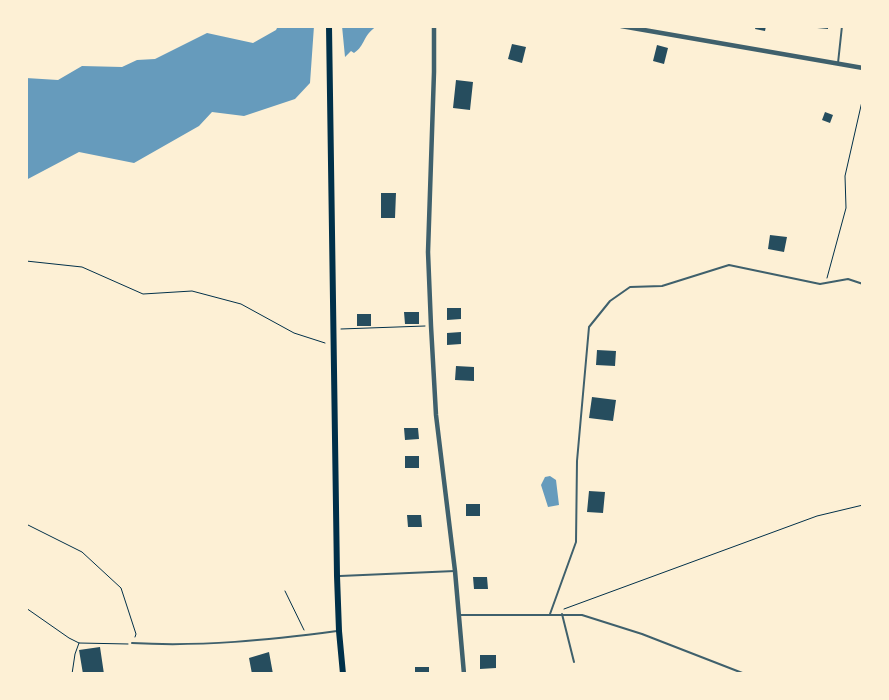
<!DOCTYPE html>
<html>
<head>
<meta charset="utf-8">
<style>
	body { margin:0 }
	#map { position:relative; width:889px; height:700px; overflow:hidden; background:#fdf0d5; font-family:"Golos Text",sans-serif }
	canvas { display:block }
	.frame { position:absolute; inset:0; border:28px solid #fdf0d5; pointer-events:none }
</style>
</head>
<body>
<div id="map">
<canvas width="889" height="700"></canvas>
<div class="frame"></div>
</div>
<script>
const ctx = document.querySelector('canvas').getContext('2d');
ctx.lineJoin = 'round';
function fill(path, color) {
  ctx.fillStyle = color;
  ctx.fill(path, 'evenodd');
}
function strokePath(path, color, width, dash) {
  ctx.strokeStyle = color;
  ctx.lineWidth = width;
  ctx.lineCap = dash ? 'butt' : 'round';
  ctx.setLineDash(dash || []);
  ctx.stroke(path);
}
const water = new Path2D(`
	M278,26H314L310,83L295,99L244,116L212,112L199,126L134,163L79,152L26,180V78L58,80L82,66L122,67L137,60L155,59L207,33L253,43L276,30Z
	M342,26H377C362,36 366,45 354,53L351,51L345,57Z
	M550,476L556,480L559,505L548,507L541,485L545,477Z`);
const building = new Path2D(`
	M756,26H766L765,31L755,29Z
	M817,26H828V29L817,28Z
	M512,44L526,47L522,63L508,59Z
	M657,45L668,48L664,64L653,61Z
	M456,80L473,82L470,110L453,108Z
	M825,112L833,115L830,123L822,120Z
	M381,193H396L395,218H381Z
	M770,235L787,237L784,252L768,249Z
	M447,308H461V319L447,320Z
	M404,312H419V324H405Z
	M357,314H371V326H357Z
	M461,332V344L447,345V333Z
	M597,350L616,351L615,366L596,365Z
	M456,366L474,367V381L455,380Z
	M592,397L616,400L613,421L589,418Z
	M404,428H418L419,439L405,440Z
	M405,456H419V468H405Z
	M589,491L605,492L603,513L587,512Z
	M466,504H480V516H466Z
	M407,515H421L422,527H408Z
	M473,577H487L488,589H474Z
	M100,647L104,674H83L79,650Z
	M269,652L273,674H252L249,658Z
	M480,655H496V668L480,669Z
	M415,667H429V674H415Z`);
const path = new Path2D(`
	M26,261L82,267L143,294L192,291L241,304L294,333L325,343
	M827,278L846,208L845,176L863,97
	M341,329L425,326
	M26,524L82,552L121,588L136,634L135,637
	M285,591L304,630
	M26,608L69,638L79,643L128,644
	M564,609L817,516L863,505
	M72,674L75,654L79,643`);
const service = new Path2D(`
	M838,63L842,26
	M340,576L455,571
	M550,614L576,542L577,461L589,327L610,301L630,287L662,286L729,265L820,284L848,279L863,284
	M562,614L574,662
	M461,615H582L642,634L745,674
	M132,643C201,647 269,640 337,631`);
const minor = new Path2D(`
	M434,26V72L428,252L431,326L436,415L455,571L464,674
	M621,26L863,68`);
const secondary = new Path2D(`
	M329,26L337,576L339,631L343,674`);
fill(water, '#669bbc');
fill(building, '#264d5e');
strokePath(path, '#003049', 1);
strokePath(service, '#3f606c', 2);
strokePath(minor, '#3f606c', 4.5);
strokePath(secondary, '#003049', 6);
</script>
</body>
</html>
